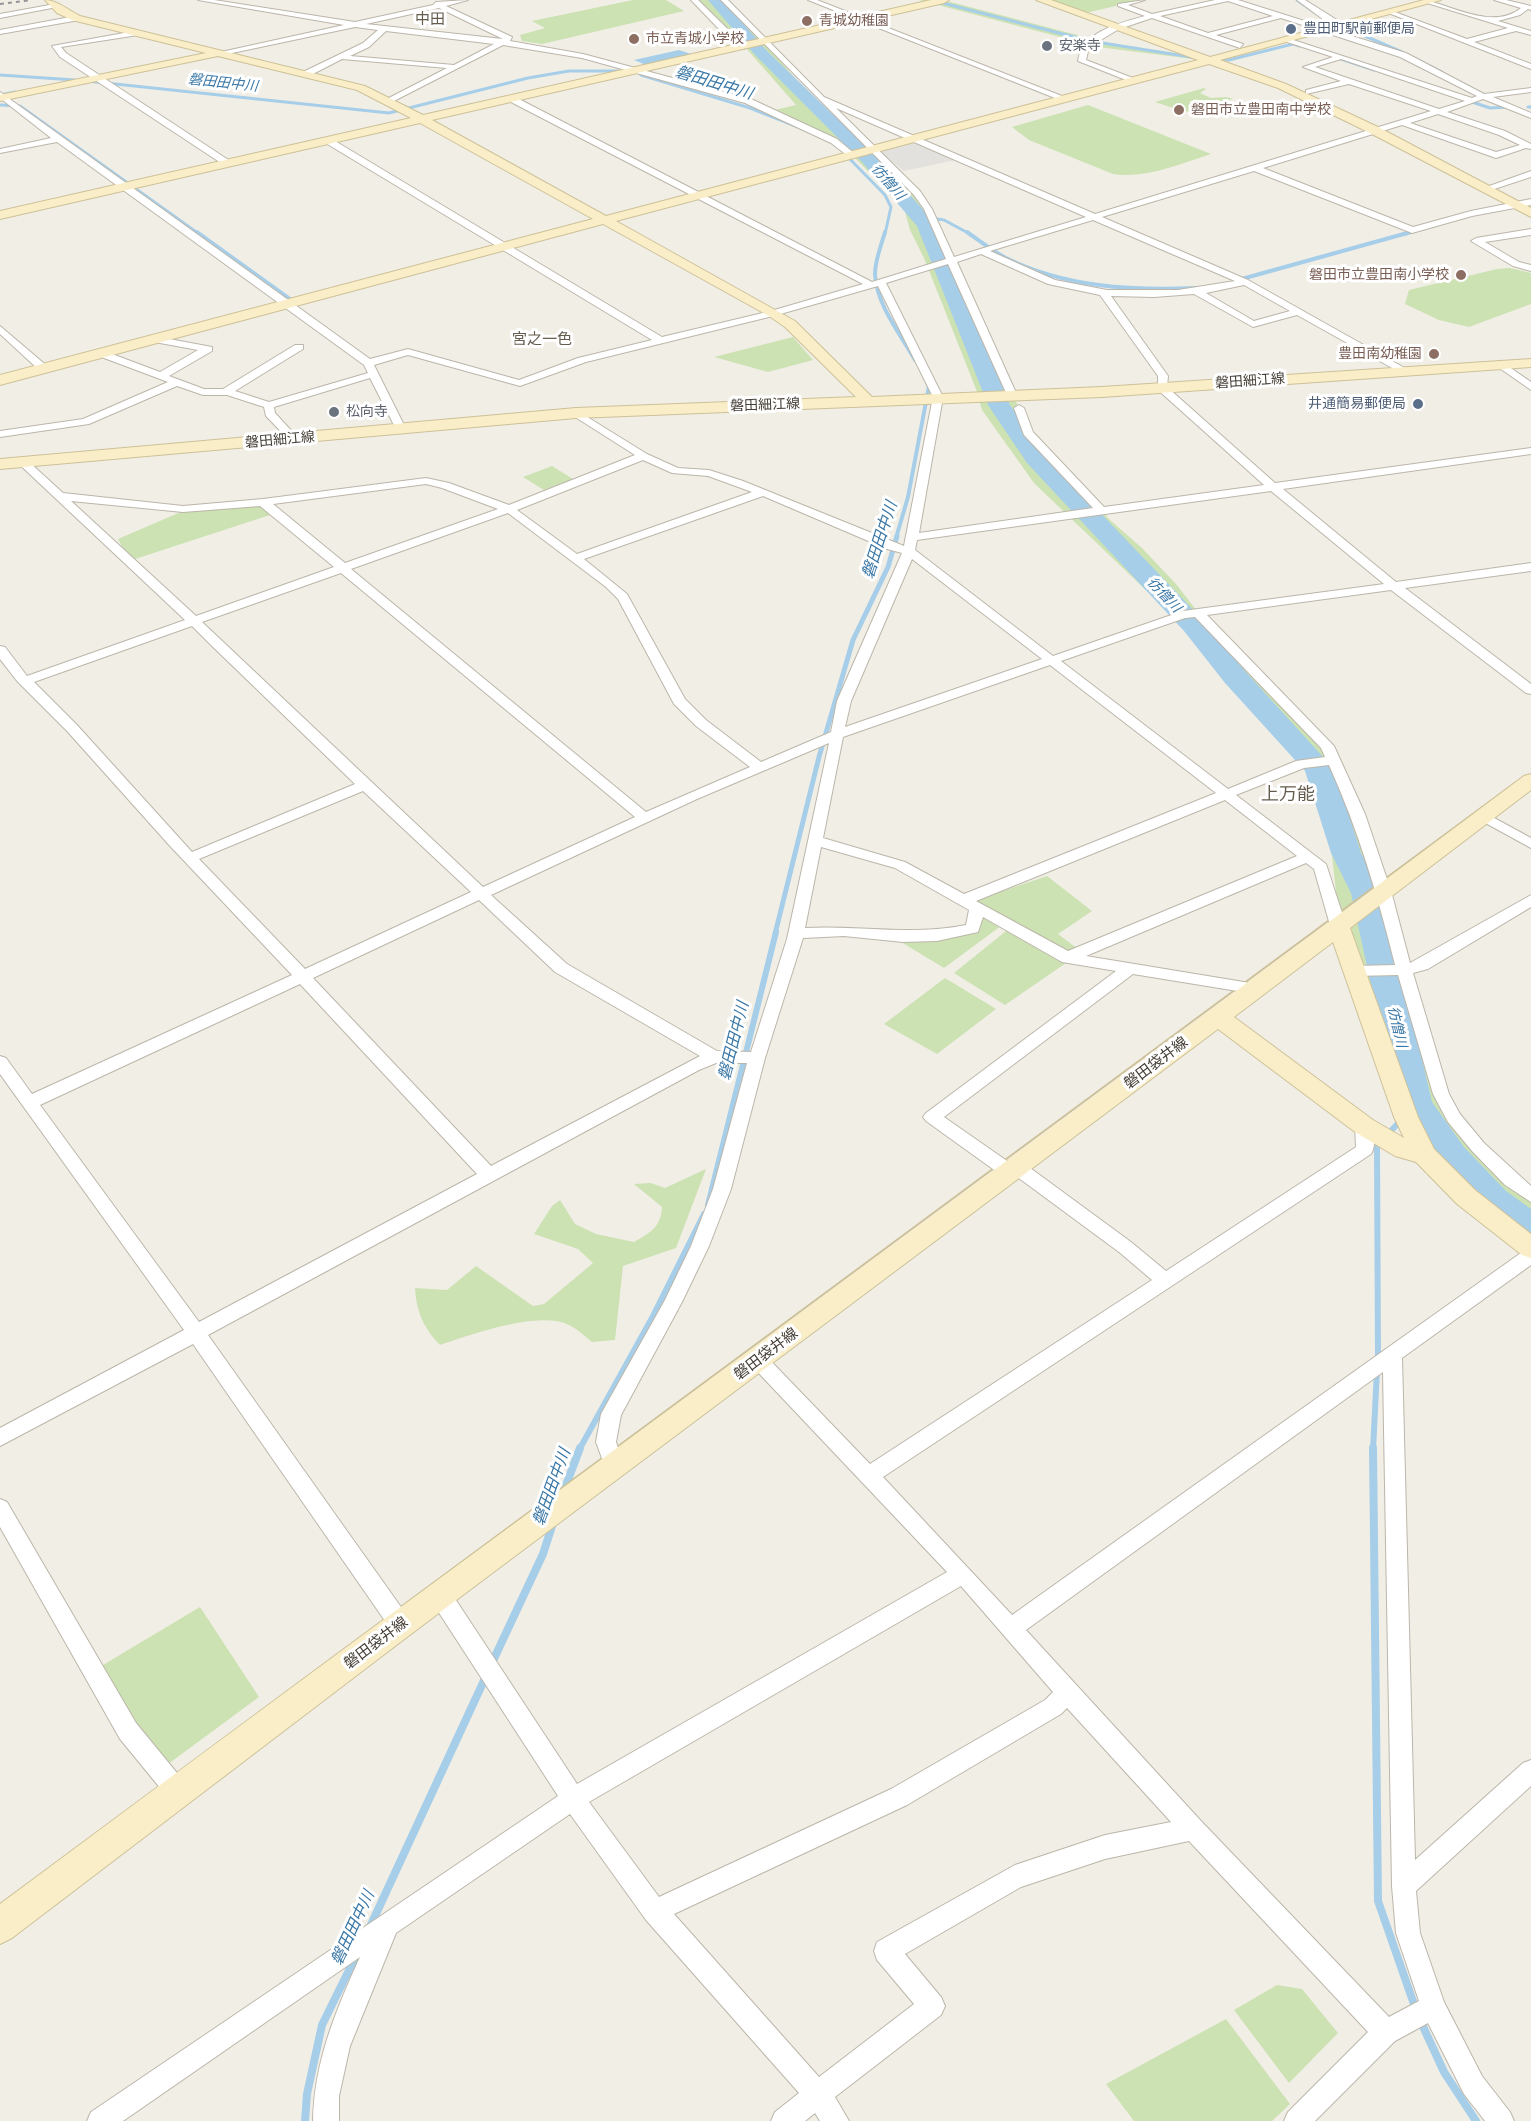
<!DOCTYPE html>
<html>
<head>
<meta charset="utf-8">
<style>
	body { margin:0 }
	canvas { display:block; background:#f1eee6 }
</style>
</head>
<body>
<canvas width="1531" height="2121"></canvas>
<script>
const ctx = document.querySelector('canvas').getContext('2d');
ctx.lineJoin = 'round';
function fill(path, color) {
  ctx.fillStyle = color;
  ctx.fill(path, 'evenodd');
}
function strokePath(path, color, width, dash) {
  ctx.strokeStyle = color;
  ctx.lineWidth = width;
  ctx.lineCap = dash ? 'butt' : 'round';
  ctx.setLineDash(dash || []);
  ctx.stroke(path);
}
function drawText(font, color, halo, rows, align = 'center') {
  ctx.font = font + ' Quicksand,"Noto Sans JP",sans-serif';
  ctx.lineWidth = 6;
  ctx.setLineDash([]);
  ctx.textBaseline = 'middle';
  ctx.strokeStyle = halo;
  ctx.fillStyle = color;
  for (const [text, x, y, turn = 0] of rows) {
    ctx.save();
    ctx.translate(x, y);
    ctx.rotate((+turn || 0) * Math.PI / 180);
    ctx.textAlign = isNaN(turn) ? turn : align;
    if (halo) ctx.strokeText(text, 0, 0);
    ctx.fillText(text, 0, 0);
    ctx.restore();
  }
}
const green = new Path2D(`
	M633,0H666L684,11L542,44L522,41L520,35L545,28L532,21Z
	M695,0H724L755,31L805,90L886,170L919,197L1020,410L1028,433L1110,520L1142,548L1176,584L1204,620L1327,746L1367,845L1450,1112L1531,1195V1245L1424,1154L1356,975L1336,891L1329,831L1326,791L1301,764L1243,684L1213,660L1177,620L1034,483L982,410L976,389L924,258L910,230L904,208L851,154L775,110L796,105L738,39Z
	M919,0H943L1108,43L1187,55L1201,60L1098,47Z
	M1039,0H1142L1081,14Z
	M1204,88L1206,89L1200,93L1211,98L1227,97L1233,99L1185,112L1155,102Z
	M1088,105L1211,154C1179,164 1146,179 1113,174L1029,140L1012,127Z
	M1510,268L1531,273V304L1469,327L1439,320L1405,304L1409,290L1497,269Z
	M793,337L813,360L768,372L714,357Z
	M552,466L573,479L544,490L523,477Z
	M263,502L276,513L129,561L118,539L190,508Z
	M1047,876L1092,911L1058,934L1082,952L1005,1005L954,973L1011,927L1005,923L944,968L901,942L973,929L972,905L979,899Z
	M945,978L996,1009L937,1054L884,1024Z
	M706,1169L676,1248L623,1266L615,1340L592,1342C585,1336 577,1329 569,1325C539,1310 470,1335 440,1345C424,1329 416,1311 415,1288L447,1290L476,1266L533,1306L544,1304L593,1263L578,1249L534,1234L552,1206L560,1200L575,1224L596,1234L634,1242C650,1233 661,1227 662,1207L634,1184L651,1183L665,1188Z
	M200,1607L259,1697L160,1770L93,1671Z
	M1277,1985L1302,1989L1338,2033L1289,2083L1234,2010Z
	M1226,2019L1290,2104L1272,2121H1134L1106,2084Z`);
const parking = new Path2D(`
	M915,142L956,160L904,171L879,151Z`);
const water = new Path2D(`
	M679,50L691,54L646,65L634,60Z`);
const streamFar4 = new Path2D(`
	M931,0L1090,41L1197,58
	M1297,0L1317,14
	M1337,24L1402,52
	M1335,57L1374,70
	M1216,59L1229,60L1293,44L1300,46
	M1416,59L1442,72
	M0,75L75,80
	M641,75L750,108L798,127
	M87,81L389,113L528,78L569,71H619
	M0,95L15,92
	M1466,100L1490,108L1509,107
	M0,105L20,106L199,234
	M1528,107H1531
	M846,155L885,195L891,207L885,234
	M917,216L944,220L970,234
	M1405,234L1416,231`);
const streamFar3 = new Path2D(`
	M197,232L290,299
	M885,232C881,246 875,260 875,274C876,304 901,335 915,360
	M967,232C980,241 992,251 1006,258C1064,287 1132,291 1196,288
	M1238,280L1411,232
	M896,538L908,497L929,386L927,383`);
const streamFar2 = new Path2D(`
	M775,934L819,757L853,640L888,567L897,536`);
const streamFar1 = new Path2D(`
	M708,1205L776,932
	M1378,1360L1377,1146L1402,1119
	M579,1450L652,1318L704,1214
	M1373,1450L1377,1370`);
const stream = new Path2D(`
	M1373,1448L1378,1901L1416,2010
	M563,1493L580,1448
	M491,1665L543,1554L553,1523
	M369,1929L487,1674
	M1420,2020L1444,2072L1476,2121
	M305,2121L307,2094L322,2025L357,1954`);
const river = new Path2D(`
	M708,0H723L766,50L873,153L933,221L1010,405L1043,453L1202,619L1245,671L1334,769L1361,853L1383,893L1432,1102L1464,1147L1506,1191L1531,1209V1243L1518,1239L1480,1211L1438,1165L1397,1104L1351,893L1331,853L1305,771L1225,683L1184,631L1027,463L988,405L917,226L861,161L756,56Z`);
const street = new Path2D(`
	M198,0H214L355,22L433,5L436,2L468,0L446,6L512,37L510,41L583,54L751,99L837,139L855,154L848,156L831,143L745,103L582,58L503,45L390,103L386,101L387,99L447,68L342,59L309,76H303V72L363,43L378,30L355,27L218,56L221,52L344,25ZM439,8L503,39L366,24ZM386,31L494,44L454,65L350,56L369,47Z
	M691,0H698L744,45V49H738Z
	M721,0H728L824,97L1095,214L1431,111L1349,84L1306,94V90L1341,81L1303,67L1333,57L1284,41V37L1472,98L1477,96L1400,57L1281,18L1216,35L1243,44L1240,48L1152,18L1119,29L1089,47L1086,60L1138,80L1131,82L1078,61C1082,31 1120,23 1145,16L1118,6V4L1145,0L1128,5L1152,14L1215,0H1238L1406,53L1484,94L1531,88V92L1493,97L1531,113V118L1483,99L1447,112L1505,131L1531,144V149L1526,148L1496,158L1402,125L1263,168L1413,227L1471,211L1531,199V205L1472,216L1412,233L1254,171L1102,217L1248,280L1410,371L1401,373L1297,315L1253,327L1194,294L1154,297L1111,296L1168,376L1167,387L1275,483L1531,448V454L1283,489L1396,582L1531,563V571L1405,588L1531,684V694L1526,693L1391,590L1207,615L1334,746L1365,814L1391,891L1410,963L1531,895V907L1428,969L1413,973L1449,1094L1460,1114L1484,1143L1531,1186V1202L1505,1185L1472,1151L1448,1122L1433,1094L1398,975L1354,976L1346,971L1354,966L1395,965C1378,896 1358,829 1329,765L1304,768L1236,795L1326,864L1346,925L1343,928L1338,930L1330,925L1314,869L1306,863L1086,956L1256,984L1262,985L1264,989L1262,993L1256,994L1133,974L944,1117L1010,1163L1016,1161L1022,1162L1131,1242L1166,1271L1356,1147L1355,1126L1358,1122L1364,1120L1370,1122C1375,1130 1376,1147 1371,1154L883,1477L1012,1615L1525,1250L1531,1248V1265L1402,1358L1415,1860L1523,1763L1531,1760V1786L1416,1891L1420,1933L1444,2002L1482,2076L1510,2112L1514,2121H1485L1464,2094L1428,2023L1395,2041L1315,2121H1284L1288,2112L1368,2032L1189,1841L1105,1859L1021,1887L905,1954L941,1997L945,2006L941,2015L835,2097L849,2121H820L815,2113L805,2121H771L775,2112L799,2093L646,1920L570,1814L396,1933L350,2046L339,2096V2121H313C314,2062 336,2010 360,1957L123,2121H87L91,2112L558,1796L432,1602L429,1595L432,1588L440,1585L448,1588L577,1784L947,1572L751,1365L748,1360L751,1355L758,1352L765,1355L870,1464L1152,1280L1119,1252L1016,1176L1010,1178L1004,1177L926,1121L923,1117L926,1113L1116,971L1062,962L983,917L978,932L937,941L903,942L844,936L803,938L765,1058L731,1189L709,1246L682,1302L621,1415L616,1442L624,1466L621,1472L614,1475L607,1472L596,1442L601,1414L665,1300L691,1246L713,1189L747,1063H716L699,1070L208,1335L408,1617L411,1624L408,1631L400,1634L392,1631L193,1344L0,1446V1428L184,1330L0,1074V1056L6,1058L32,1094L292,975L170,846L67,731L17,681L0,659V646L5,647L27,676L185,620L20,465V461H28L63,493L183,506L263,499L426,478L449,483L509,505L635,455L572,415V411L576,410L647,454L678,468L709,470L743,481L904,546L933,397L878,286L777,315L586,362L520,386L408,355L374,365L406,429L401,432L396,429L370,378L274,407L275,413L299,439L294,442L290,441L266,416L264,407L227,395H203L177,386L89,424L0,437V431L83,419L168,382L96,355V351H104L160,372L198,350L149,341L148,339L153,336L212,347V351L169,376L204,389H223L295,345H303V349L235,391L269,402L368,373L364,365L57,142L0,153V149L51,138L0,98V92L370,359L408,349L519,380L578,358L652,340L324,142V138H330L662,337L771,311L863,284L509,101V97H515L872,282L946,259L924,209L914,195ZM1228,1L1273,16L1208,33L1160,16ZM1341,59L1465,101L1439,109L1315,67ZM836,108L1086,217L954,257L932,209L920,191ZM1438,114L1499,135L1520,145L1496,152L1410,123ZM1093,220L1235,281L1178,290H1107L1055,280L990,251ZM981,254L1048,284L1100,295L1158,376V390L1264,485L1104,507L1033,432L1024,408L1019,405L1014,408L1024,435L1093,508L919,533L943,397L886,283L948,264L1007,395L1016,397L1017,395L957,262ZM1244,285L1290,311L1254,321L1206,293ZM643,460L672,473L708,476L752,492L577,554L517,510ZM426,484L442,488L498,509L345,563L273,504ZM1271,491L1384,584L1183,611L1053,656L915,550L917,540ZM763,496L887,549L902,553L837,701L831,732L761,762L706,720L685,699L627,594L584,559ZM71,501L183,512L260,506L334,567L196,616ZM508,513L606,587L618,599L674,704L696,726L750,767L646,812L351,569ZM912,559L1042,659L845,727L851,701ZM341,573L635,817L483,887L202,622ZM1195,617L1321,748L1325,757L1296,761L1228,789L1061,661L1185,618ZM192,626L212,646L355,784L192,852L77,725L34,682ZM1050,665L1216,793L964,894L905,862L823,838L843,737ZM829,743L787,939L751,1052L717,1051L567,964L491,895L697,799ZM363,791L471,892L305,969L199,859ZM1225,800L1297,856L1068,951L976,901ZM821,847L895,868L969,910L966,925C911,936 860,925 805,928ZM479,900L555,972L700,1056L491,1166L313,978ZM300,984L477,1174L199,1322L40,1105ZM1383,1372L1392,1886L1396,1933L1419,2001L1389,2017L1201,1821L1026,1630ZM961,1586L1053,1692L1045,1700L891,1789L659,1897L589,1802ZM1067,1708L1171,1822L1105,1835L1015,1865L877,1942L874,1951L877,1960L914,2004L819,2077L674,1914L907,1805L1061,1714Z
	M808,0H817L1067,98L1060,100Z
	M1297,0H1305L1345,25L1341,27L1328,23Z
	M1494,0H1506L1531,6V10L1528,9L1520,15L1498,21L1531,31V35L1516,31L1474,42L1531,64V69L1386,12L1392,11L1467,39L1508,28L1424,2L1429,1C1458,9 1495,29 1521,8Z
	M55,4L57,7L0,18V14Z
	M76,16L79,20L0,34V30Z
	M135,31L138,35L61,47L66,53L230,161V165H224L60,57L52,46Z
	M1531,171V177L1485,192L1481,189Z
	M1531,229V235L1485,242L1519,262L1531,265V271L1513,266L1471,241L1476,238Z
	M0,326L47,366V370H39L0,334Z
	M1502,362L1531,382V390L1498,367V363Z
	M1485,813L1531,838V848L1480,820L1478,817Z
	M0,1499L7,1502L136,1723L186,1784L190,1792L186,1800L178,1803L170,1800L120,1739L0,1527Z`);
const secondary = new Path2D(`
	M45,0C57,0 68,10 80,16L365,86L423,115L931,0H949L944,3L432,120L606,216L1198,60L1036,0H1051L1210,57L1424,0H1441L1220,60L1286,84L1378,127L1531,208V217L1370,133L1278,88L1209,64L616,221L795,321L872,397L1102,387L1531,359V367L1102,397L576,418L0,469V459L576,408L856,397L785,327L769,316L603,224L0,385V375L593,219L420,123L0,219V211L411,118L357,90L218,56L0,101V95L206,53L72,20L57,13Z
	M1531,774V790L1350,928L1418,1117L1434,1149L1475,1190L1531,1234V1258L1522,1255L1457,1204L1416,1162L1395,1156L1355,1132L1218,1029L411,1634L12,1938L0,1944V1904C507,1526 1020,1155 1524,776ZM1333,942L1394,1117L1404,1138L1373,1120L1234,1017Z`);
const rail = new Path2D(`
	M0,4L31,0`);
const markers = [
	[807,21,6,"#8d6e63"],
	[1291,29,6,"#5c6f8a"],
	[634,39,6,"#8d6e63"],
	[1047,46,6,"#6b7280"],
	[1179,110,6,"#8d6e63"],
	[1461,275,6,"#8d6e63"],
	[1434,354,6,"#8d6e63"],
	[1418,404,6,"#5c6f8a"],
	[334,412,6,"#6b7280"]
];
const farEducationnames = [
	["青城幼稚園",819,21],
	["市立青城小学校",646,39],
	["磐田市立豊田南中学校",1191,110],
	["磐田市立豊田南小学校",1449,275,"right"],
	["豊田南幼稚園",1422,354,"right"]
];
const farServicenames = [
	["豊田町駅前郵便局",1303,29],
	["井通簡易郵便局",1406,404,"right"]
];
const farWorshipnames = [
	["安楽寺",1059,46],
	["松向寺",346,412]
];
const farWaternames = [
	["磐田田中川",223,83,6],
	["彷僧川",888,182,49],
	["彷僧川",1164,595,47],
	["彷僧川",1397,1027,77]
];
const farStreetnames = [
	["磐田細江線",1250,381,-4],
	["磐田細江線",765,405,-2],
	["磐田細江線",280,440,-5]
];
const farQuarternames = [
	["中田",430,19],
	["宮之一色",542,339]
];
const streetNames = [
	["磐田袋井線",1156,1063,-37],
	["磐田袋井線",766,1354,-37],
	["磐田袋井線",376,1643,-37]
];
const waterNames = [
	["磐田田中川",714,83,17],
	["磐田田中川",880,540,-72],
	["磐田田中川",734,1041,-76],
	["磐田田中川",552,1487,-70],
	["磐田田中川",353,1928,-65]
];
const quarterNames = [
	["上万能",1288,795]
];
fill(green, '#cce2b2');
fill(parking, '#e3e1de');
fill(water, '#a7cee9');
strokePath(streamFar4, '#a7cee9', 3);
strokePath(streamFar3, '#a7cee9', 4);
strokePath(streamFar2, '#a7cee9', 5);
strokePath(streamFar1, '#a7cee9', 6);
strokePath(stream, '#a7cee9', 8);
fill(river, '#a7cee9');
strokePath(street, '#bcb6aa', 2);
strokePath(secondary, '#cdc199', 2);
fill(street, '#fff');
fill(secondary, '#faeec8');
strokePath(rail, '#959595', 2, [4, 4]);
for (const [x, y, r, color] of markers) {
  const dot = new Path2D();
  dot.arc(x, y, r, 0, 2 * Math.PI);
  ctx.fillStyle = color;
  ctx.fill(dot);
  strokePath(dot, '#fff', 2);
}
drawText('14px', '#785e54', '#fff', farEducationnames, 'left');
drawText('14px', '#4e5e75', '#fff', farServicenames, 'left');
drawText('14px', '#5b616d', '#fff', farWorshipnames, 'left');
drawText('italic 14px', '#3977a6', '#fff', farWaternames);
drawText('14px', '#443e36', '#fff', farStreetnames);
drawText('15px', '#655c4e', '#fff', farQuarternames);
drawText('15px', '#443e36', '#fff', streetNames);
drawText('italic 16px', '#3977a6', '#fff', waterNames);
drawText('18px', '#655c4e', '#fff', quarterNames);
</script>
</body>
</html>
